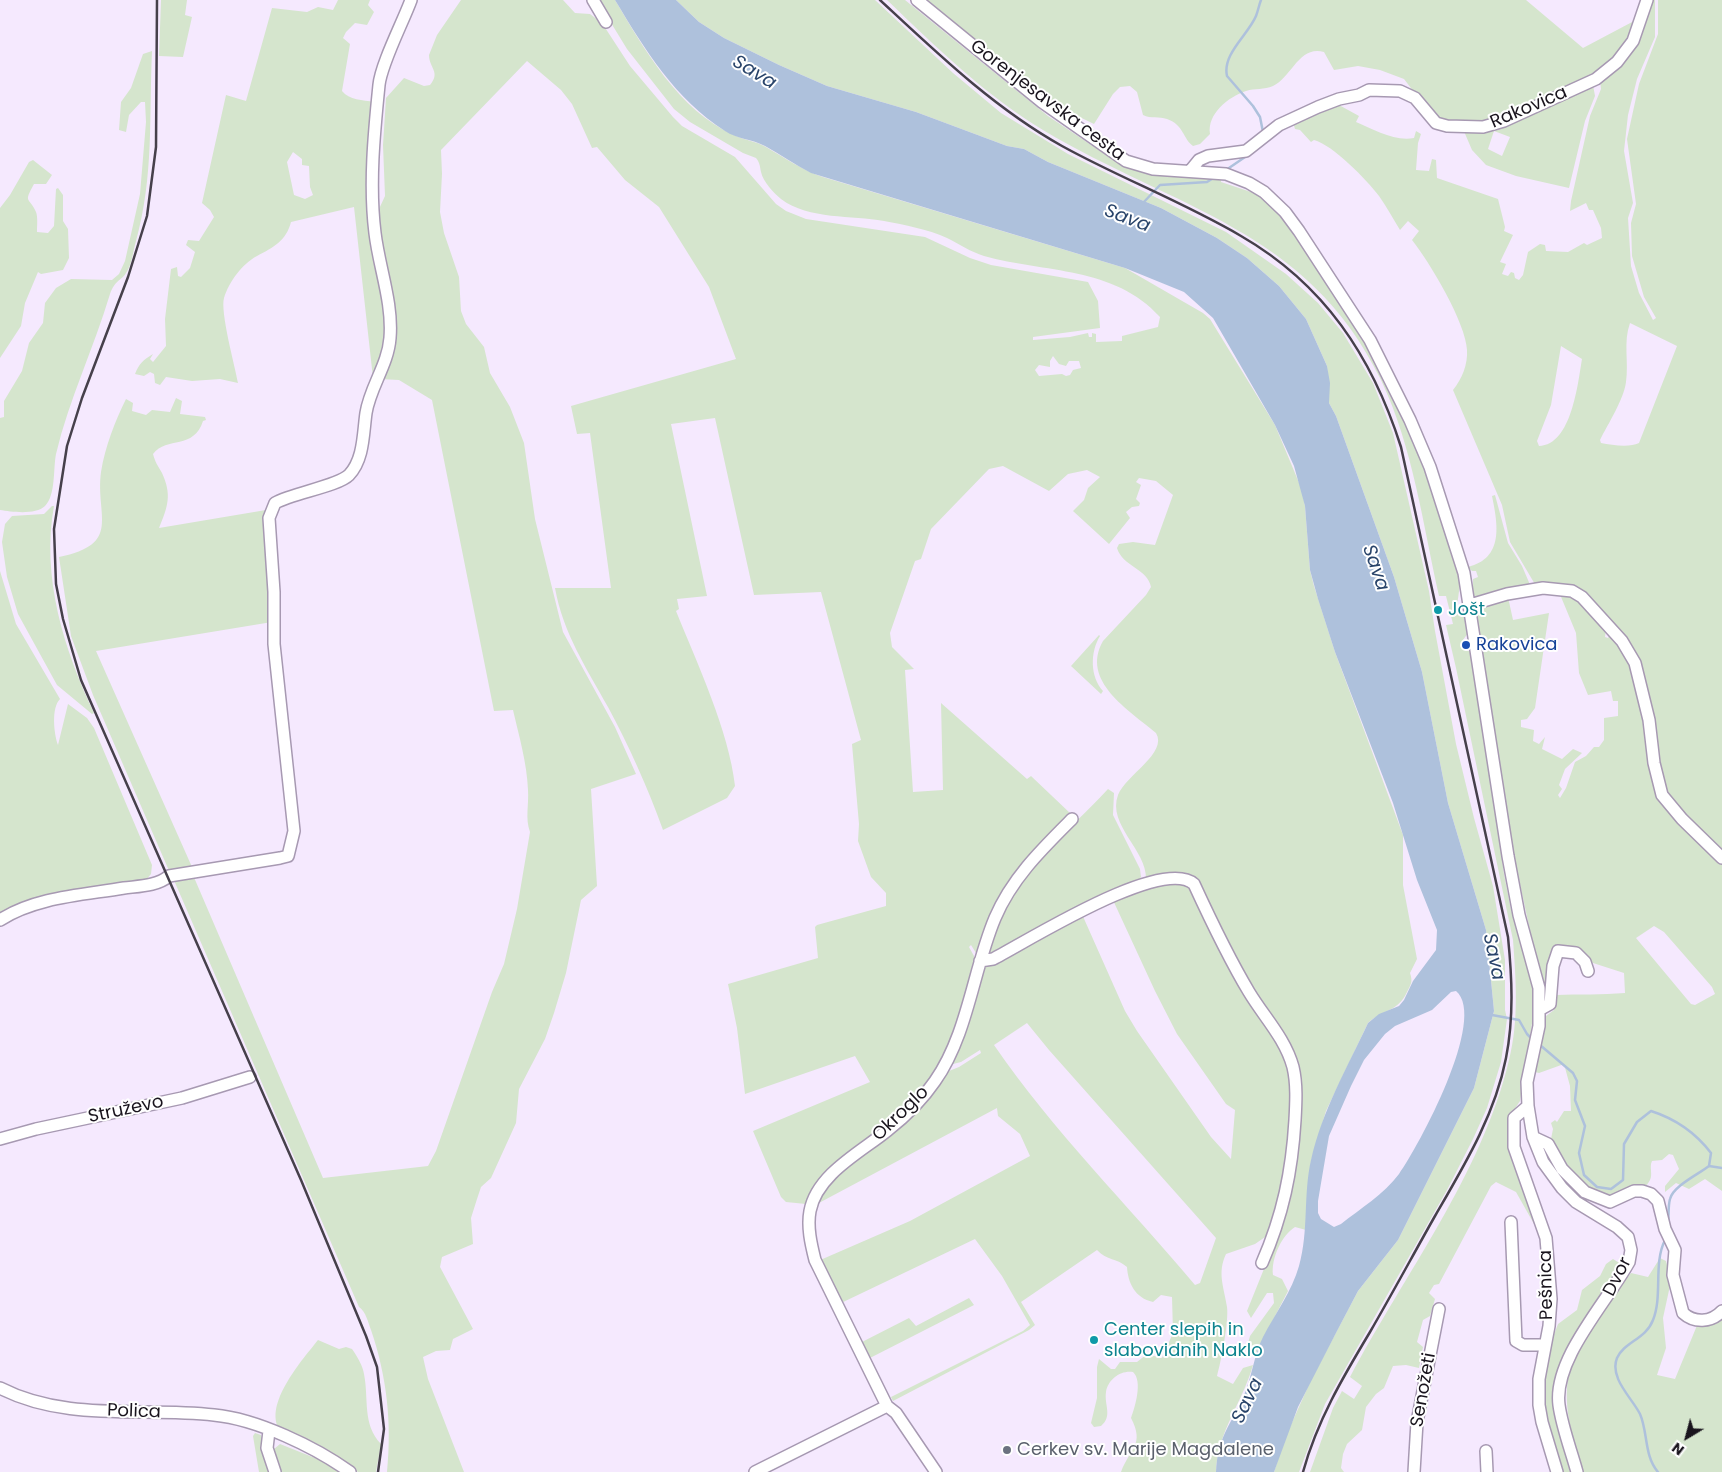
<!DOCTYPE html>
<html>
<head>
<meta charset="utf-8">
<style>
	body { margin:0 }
	#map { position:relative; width:1722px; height:1472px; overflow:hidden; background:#f5e9fe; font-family:Poppins,sans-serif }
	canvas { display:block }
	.north { position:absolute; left:1662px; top:1412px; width:50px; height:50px; -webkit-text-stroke:4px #fff; paint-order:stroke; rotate:217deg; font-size:14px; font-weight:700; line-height:20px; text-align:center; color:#19141d }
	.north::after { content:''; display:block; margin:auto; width:18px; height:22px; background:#19141d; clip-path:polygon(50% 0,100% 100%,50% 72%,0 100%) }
</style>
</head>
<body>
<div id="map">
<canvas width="1722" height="1472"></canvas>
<div class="north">N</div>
</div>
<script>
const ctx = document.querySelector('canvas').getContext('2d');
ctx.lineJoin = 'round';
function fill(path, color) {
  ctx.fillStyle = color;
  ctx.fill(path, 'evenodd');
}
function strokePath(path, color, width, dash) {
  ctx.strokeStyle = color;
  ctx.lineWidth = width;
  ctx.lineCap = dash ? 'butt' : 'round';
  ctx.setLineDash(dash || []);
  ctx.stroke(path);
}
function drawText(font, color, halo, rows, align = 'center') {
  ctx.font = font + ' Poppins,sans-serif';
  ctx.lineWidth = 4;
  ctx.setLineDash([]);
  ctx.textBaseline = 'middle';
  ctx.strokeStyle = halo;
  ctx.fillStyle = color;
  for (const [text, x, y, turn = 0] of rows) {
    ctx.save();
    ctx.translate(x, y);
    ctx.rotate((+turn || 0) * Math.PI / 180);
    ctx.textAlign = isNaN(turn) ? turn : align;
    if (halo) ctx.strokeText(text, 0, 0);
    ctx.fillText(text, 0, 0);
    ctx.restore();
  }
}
const green = new Path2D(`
	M161,0H187L185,15L192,17L183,57L159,56Z
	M338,0H370L368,5L374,12L367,25L355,23L346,32L343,38L350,44L342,91C349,100 363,100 374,102L372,124L387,339L373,378L354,207L291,222C286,241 274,247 257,256C242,264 229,282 224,298C220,312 235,366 238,383L220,379L192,381L166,377L160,385L155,383L154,374L150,372L144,376L135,374C139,364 143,360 153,354L150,359L153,362L166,346L165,319L171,269L177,267L178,276L181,277L190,268L195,252L186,245L188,240L199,241L214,217L210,210L202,203L226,95L246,101L272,8L307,12L318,7L333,10ZM293,152L302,159V165L309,166L310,187L313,195L305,199L294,195L287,162Z
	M461,0H563L575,13L590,14L602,23L630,66L673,117L682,126L735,157L776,204L786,211L806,219L925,237L970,258L991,265L1088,282L1098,301L1100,328L1033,337V340L1070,337L1088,333L1089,337H1092V333L1096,334V342L1122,341V336L1158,327L1160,317C1114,266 1045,273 984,256C971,252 959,244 947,238C927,229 905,225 884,221C852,215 809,220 781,199C774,193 763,182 761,172C760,167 760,163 756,158L743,153L690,122L674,109L627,49L597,0H615C645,50 678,110 734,135C744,140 756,141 766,147C785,158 802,170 823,177L1125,268L1203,313L1210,319L1275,425L1302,490L1305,506L1310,570L1314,586L1335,652L1403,835V885L1417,959L1410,973C1413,982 1411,984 1407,992C1398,1012 1383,1009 1368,1023L1326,1111L1311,1161L1306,1230L1295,1227C1282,1235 1271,1258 1273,1275L1282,1279L1288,1291L1256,1353H1253L1247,1347L1250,1336L1274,1303L1273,1293H1267L1251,1318L1247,1311L1274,1244L1268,1235L1255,1244L1226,1254C1217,1273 1224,1287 1227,1307C1229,1321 1221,1362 1217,1376L1233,1384L1243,1368L1253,1365C1242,1404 1218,1430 1216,1472H1121C1130,1448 1145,1445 1131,1418C1135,1407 1143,1381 1133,1372C1121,1370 1108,1379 1106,1392C1104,1405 1113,1416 1101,1426L1094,1427L1091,1423L1097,1398V1367L1099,1359L1111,1369H1115L1120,1362H1137L1147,1354L1162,1358L1173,1333L1172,1297L1161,1295L1153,1302C1135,1298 1128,1283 1127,1267C1117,1258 1107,1261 1097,1250L1021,1302L1035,1325L1029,1330L893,1401L891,1397L1023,1331L1030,1325L1002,1276L975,1239L839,1304L818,1261L910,1221L1030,1156L1020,1134L998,1116L997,1108L817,1204L833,1180L931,1094L949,1071L959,1067L981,1053L980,1050L961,1062L949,1065L982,968L1081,912L1125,1011L1137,1031L1211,1137L1231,1159L1235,1110L1226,1104L1177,1034L1155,991L1112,898L1131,890L1193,880L1191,877L1146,879C1147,850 1107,825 1118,795C1126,775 1168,753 1156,733C1129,710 1080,681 1103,641L1146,595L1151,587C1148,569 1122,566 1117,548L1119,544L1133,542L1155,545L1173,495L1156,481L1139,478L1136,482L1141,485L1136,499L1140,503L1139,506L1132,507L1126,512L1130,518L1109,544L1073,511L1084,500L1088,488L1100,477L1087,470L1068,474L1049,491L1003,466L989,469L931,529L921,559L915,561L890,633L892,647L914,669L905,670L913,792L943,790L941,703L1027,779L1031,776L1071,814L1042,845L980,950L976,953L971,945L969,947L974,956V966L950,1046L924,1088L895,1117L850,1152L806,1204L786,1202L781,1197L753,1131L870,1082L855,1056L745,1094L737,1028L728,984L818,958L815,927L817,925L886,906V893L871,877L858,841L859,824L852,744L861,740L821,592L754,595L715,418L671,424L707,596L677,599L679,609L676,611C697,663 729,731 735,786L727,798L663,830C648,788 629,746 608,707C587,669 563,633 555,588H611L590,433L577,434L571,406L736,359L709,287L659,207L625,180L597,147L592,148L572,104L561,90L527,61L441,150L442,174L440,212L444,233L459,277L461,311L466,324L484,347L490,373L510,407L524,443L535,519L563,632L615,727L636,774L591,789L597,886L581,900L566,973L554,1013L545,1039L519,1089L516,1123L491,1178L481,1187L477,1199L471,1218L473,1244L442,1257L440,1267L473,1329L453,1339L450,1350L436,1351L423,1357L428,1379L464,1472H387C392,1423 387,1377 371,1330C368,1322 366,1312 359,1307L173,878L193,875L323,1178L428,1166L436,1151L492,992L504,964L517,909L530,832C525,818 529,805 528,790C527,763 519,736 513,710L494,711L432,400L399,380L380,379L390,354L378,237L381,234L379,209L385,196L383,145L386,98L404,78L424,86L430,85C441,72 429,68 429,55L437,35ZM1053,356L1059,364L1066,366L1069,361H1079L1081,368L1073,370L1070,375L1066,376L1062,374L1039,376L1035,370L1039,365L1050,367V361ZM1027,1023L1049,1050L1216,1238L1200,1283L1195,1285C1128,1205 1053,1131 994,1045Z
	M676,0H875L953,73L1001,113L1068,154L1226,232L1286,274L1318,303L1343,333L1373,383L1393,433L1429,591L1435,631L1456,744L1474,818L1493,886L1505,960V1010L1507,1019L1501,1062L1487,1108L1473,1139L1447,1190L1325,1404L1299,1472H1274L1285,1438L1311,1380L1358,1291L1398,1240L1474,1088L1494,1011L1486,930L1448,803L1422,672L1394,577L1336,416L1329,403L1327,366L1306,319L1279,286L1247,258L1217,238L1161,208L1048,162L1024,149L1007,146L916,112L827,86L779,65L724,38L699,22Z
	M887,0H905L1048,116L1121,165L1151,174L1221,179V182L1257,194L1278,212L1298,237L1367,344L1400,406L1430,480L1448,535L1460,584L1457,606L1460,610L1467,615L1468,633L1463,640L1465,651H1470L1475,666L1504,874L1511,910L1532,979L1535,1004L1520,1101L1510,1116L1537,1222L1534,1224L1516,1192L1496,1182L1491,1186L1439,1284L1434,1285L1429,1293L1435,1299L1430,1316L1423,1320L1417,1342L1423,1347L1419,1368L1406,1365L1393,1366L1384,1388L1376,1394L1366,1407L1362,1430L1347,1444L1343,1454L1341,1468L1344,1472H1310L1333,1408L1342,1391L1354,1399L1362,1386L1350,1377C1404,1275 1482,1174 1509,1060C1519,1021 1516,980 1513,940L1456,668L1446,625L1453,624L1446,596H1439C1423,525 1413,447 1381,380C1308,229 1173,208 1043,130C985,95 936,47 887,0Z
	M925,0H1526L1583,48L1634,21L1636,30L1604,70L1491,123L1437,122L1404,79L1380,70L1358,66L1334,70L1324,52C1299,45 1292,77 1273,86C1264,90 1255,88 1246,91C1228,97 1207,114 1210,134L1200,144L1193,146C1183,139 1184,125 1167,119C1159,116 1151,119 1143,115L1137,92L1130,86L1120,87L1113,94L1094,124C1030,94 979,44 925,0Z
	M1649,0H1655V37L1637,79L1628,115L1624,151L1633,203L1628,218L1631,266L1639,293L1653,320L1656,318L1644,297L1632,256L1631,223L1636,204L1627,139L1639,84L1658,34V0H1722V1191L1705,1179L1689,1189L1676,1183L1665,1192V1186L1679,1169L1673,1155L1669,1154L1662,1160L1652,1161C1649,1167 1653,1174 1650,1180C1644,1193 1623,1197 1610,1202L1574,1179L1551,1139L1553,1129L1551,1123L1555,1120L1557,1122L1564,1111H1571L1570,1086L1564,1064L1539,1073L1535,1072L1546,1016L1554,1010L1556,995C1579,994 1602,995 1625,993L1624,973L1593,963L1581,951L1558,946L1544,996L1511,842L1476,614L1479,607L1508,597L1513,620L1549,613L1535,708L1527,719L1521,720V727L1534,730L1533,741L1539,744L1545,737L1542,749L1562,759L1573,749L1582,753L1565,769L1559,785L1562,789L1558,795L1560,798L1566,788L1575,762L1586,756L1594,747H1599L1604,740V718L1618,716V701H1613L1611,691L1588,695L1579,673L1576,633L1559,592L1574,595L1606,629L1605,637L1608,638L1610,634L1583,593L1536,586L1510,542L1502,505L1453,390C1462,379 1468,364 1467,350C1466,323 1429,261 1412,240L1419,231L1408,221L1400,230C1393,219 1387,207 1379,196C1367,180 1333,145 1314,140L1311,142L1300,130L1295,129L1293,122L1339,105L1359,116L1356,122C1373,129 1395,142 1414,138L1416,131L1421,134L1418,143L1416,170L1429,171L1432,159L1436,160L1437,178L1498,199L1505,227L1504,231L1513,235L1500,262L1506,264L1502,274L1508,276L1511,272L1514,273L1515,278L1519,280L1523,275L1528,252L1540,244L1545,245L1546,251L1568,252L1584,243L1587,245L1602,238L1601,228L1593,210H1589L1586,203L1570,211L1571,201L1590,116L1601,89L1600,80L1618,65ZM1630,323L1677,346L1639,443C1629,448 1612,445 1601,443L1600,440C1608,424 1624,399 1626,382C1629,362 1623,342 1630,323ZM1561,346L1582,359C1578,382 1572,445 1539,446L1537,441L1551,405ZM1654,926L1664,932L1712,987L1715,994L1695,1005L1691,1004L1636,938Z
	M152,51C149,117 154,176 136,241C133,251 132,265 126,273C121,281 115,280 110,294C94,348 69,399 56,454C53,469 56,495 45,506C36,515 12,512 0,510V418L4,417V401L22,371L29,343L43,323L45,303L56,288L71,279L112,280L119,274L125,261L140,194L146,122L145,102H141L129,115L126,132L119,130L121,102L131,88L143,54Z
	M1593,85L1595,96L1585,121L1569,188L1516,176L1486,165L1472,150L1463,129ZM1494,131L1510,137L1502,156L1488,149Z
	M33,160L52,175L46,184H34C23,204 29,196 36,212C38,217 37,226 37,232L48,233L54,226L56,189L58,188L63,195V221L68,229L69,258L63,270L41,274L38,272L25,303L21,326L0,358V208L10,195L29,162Z
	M176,398L182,401L180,414L205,417L206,420L203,421C194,450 167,436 153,454C155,462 158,466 162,473C172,495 168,506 159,528L266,510L272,592L268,593L272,622L96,651L192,867V870L170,873L93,695L71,636L59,557C123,544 95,516 101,472C105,447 115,421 126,399L133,403L132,411L146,415L152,410L170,412Z
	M1495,495L1508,543L1522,566L1531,587L1477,598L1473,595V579L1478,577L1476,571H1472L1468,567C1504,558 1498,525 1492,496Z
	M52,506H54C41,577 64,650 94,713L92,714L57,685L18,614L7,577L2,542L5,524L12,516L44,514Z
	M0,571L16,624L60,699C51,708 54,734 58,745L68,704L87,718L94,728L152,865L151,874L145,881L0,916Z
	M1099,635L1100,636C1090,652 1090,677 1103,691L1101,694L1071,666Z
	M1108,789L1114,793L1113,815L1140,869L1141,877L1138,881L988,956C991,945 993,933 997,923C1018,868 1070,831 1108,789Z
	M1660,1258L1666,1261L1671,1281L1663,1318L1666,1348L1657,1375L1675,1379L1698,1323L1722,1314V1472H1582C1573,1439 1560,1401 1571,1366C1581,1332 1610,1301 1631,1273L1648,1277Z
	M1613,1259L1621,1264C1614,1276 1607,1289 1600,1301C1581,1329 1555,1357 1554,1393C1554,1419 1564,1447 1570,1472H1560L1550,1445L1541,1386L1550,1345L1558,1324L1577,1310L1582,1290L1600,1276L1606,1264Z
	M969,1298L974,1305L868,1359L860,1343L909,1318L916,1326Z
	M318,1340L339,1349L346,1347L352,1349C357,1356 363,1366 364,1374C369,1399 362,1424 381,1444L376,1472H358L278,1427C266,1401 303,1359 318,1340Z
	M255,1433L261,1435L271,1472H259L253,1436Z
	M280,1444L320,1460L339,1472H280L274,1449Z`);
const water = new Path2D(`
	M615,0H676L699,22L724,38L779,65L827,86L916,112L1007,146L1024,149L1048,162L1161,208L1217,238L1247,258L1279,286L1306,319L1327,366L1330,383L1329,403L1336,416L1394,577L1422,672L1448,803L1486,930L1494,1011L1474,1088L1398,1240L1358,1291L1337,1331L1298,1407L1274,1472H1216C1218,1431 1235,1422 1247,1387C1253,1370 1255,1353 1263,1337C1275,1314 1292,1291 1299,1266C1309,1231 1303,1195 1311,1160C1322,1111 1347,1068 1368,1023L1379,1014L1399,1006L1404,1000L1413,981L1436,950L1437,930L1417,880L1393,803L1335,652L1318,599L1310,570L1305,506L1294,466L1275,425L1213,318L1184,292L1125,268L811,173C795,165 780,154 765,146C752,139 737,139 725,131C675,99 645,50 615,0ZM1456,991C1488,1018 1419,1146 1399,1174C1384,1194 1360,1209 1341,1224L1334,1227L1321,1219L1318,1213V1201L1329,1136L1351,1086L1364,1060L1385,1034L1395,1026L1432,1010L1451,992Z`);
const stream = new Path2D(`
	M1261,0C1259,5 1258,11 1256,16C1248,35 1222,54 1227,76L1253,106L1260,117L1263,132
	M1226,170L1248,155
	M1142,204L1160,185L1207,182L1215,177
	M1492,1015L1519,1020L1527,1034L1533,1040
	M1540,1045L1573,1073L1577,1081L1575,1100L1585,1126L1579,1153L1584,1175L1597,1187L1611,1189L1623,1180L1624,1144L1637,1122L1651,1111C1676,1119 1695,1132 1711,1153L1709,1166C1699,1174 1673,1186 1670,1199C1668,1206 1669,1215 1668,1223
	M1709,1166L1722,1168
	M1658,1472C1644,1456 1648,1432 1640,1414C1632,1398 1609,1378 1617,1358C1624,1342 1646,1339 1653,1320C1663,1295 1653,1264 1665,1240`);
const minor = new Path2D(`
	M593,0L606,22
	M917,0L1042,102L1126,161L1153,169L1226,174L1249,183L1264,192L1285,212L1299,231L1370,340L1410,420L1430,467L1464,573L1508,856L1519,915L1539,988V1026L1527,1082L1528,1106L1533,1137L1543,1162L1562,1188L1576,1202L1617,1227L1628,1237L1631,1250L1629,1262C1607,1302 1553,1359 1559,1405C1562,1427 1571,1450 1577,1472
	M1190,171L1199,160L1208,156L1246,151L1279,125L1318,107L1339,99L1359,95L1369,90L1400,91L1415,98L1436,123L1447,126L1483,127L1504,121L1596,79L1617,62L1633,41L1647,0
	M1470,605L1507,594L1543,588L1572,591L1582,597L1622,641L1635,663L1649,720L1654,763L1662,795L1682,819L1722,858
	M0,920C36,897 83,895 124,888C140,886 157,886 169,876L280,858L288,856L294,831L274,644V592L269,518L275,503C293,493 338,486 349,475C364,459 363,434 366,413C370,387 388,365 390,338C393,303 379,267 375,233C369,185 374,134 379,85C381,64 403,22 411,0
	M980,961L993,959C1028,941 1162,856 1194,884C1211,921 1228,957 1249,992C1264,1017 1285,1038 1293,1067C1297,1084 1296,1102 1295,1120C1292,1171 1283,1215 1262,1263
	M1541,1009L1550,1004L1553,966L1558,951L1576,953L1585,962L1588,971
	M1528,1106L1514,1118V1147L1546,1238L1551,1299L1549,1326L1539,1379V1405L1542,1422L1557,1472
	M1533,1137L1548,1144L1562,1169L1585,1192L1610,1202L1634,1191H1642L1651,1194L1658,1201L1665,1229L1675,1250L1673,1275L1683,1313C1694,1323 1711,1323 1722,1311
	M0,1139L36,1129L182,1098L250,1077
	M1511,1222L1516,1341L1523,1345H1544
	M0,1388C66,1422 142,1407 214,1415C257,1419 315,1447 350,1472
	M887,1406L896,1413L936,1472
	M269,1431L267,1448L275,1472
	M1486,1451L1487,1472
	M755,1472L887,1406L815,1260C811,1244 807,1227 810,1211C817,1174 861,1152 888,1130C906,1116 922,1100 935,1081C968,1034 973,970 995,918C1012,878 1042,849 1072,819
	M1414,1472L1417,1422L1439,1309`);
const rail = new Path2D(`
	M157,0L156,147L147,216L128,277L82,398L67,446L54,529L56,584L63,619L81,680L301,1180L366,1336L377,1367L384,1429L378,1472
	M880,0C937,53 994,108 1062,146C1120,178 1183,202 1241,236C1324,284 1372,356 1401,447L1508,937C1512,977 1514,1017 1506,1058C1495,1115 1464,1166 1435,1216C1413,1255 1392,1294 1370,1332C1343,1377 1317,1421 1303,1472`);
const markers = [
	[1438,610,5,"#0f9aa8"],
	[1466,645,5,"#1a4fb4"],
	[1094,1340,5,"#0f9aa8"],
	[1007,1450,5,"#6b7280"]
];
const streetNames = [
	["Gorenjesavska cesta",1047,101,37],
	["Rakovica",1529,108,-23],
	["Struževo",126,1110,-12],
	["Okroglo",901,1114,-44],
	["Dvor",1618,1277,-63],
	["Pešnica",1547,1285,-91],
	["Senožeti",1424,1390,-80],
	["Polica",134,1412,2]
];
const cultureNames = [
	["Jošt",1448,610],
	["Center slepih in",1104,1330],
	["slabovidnih Naklo",1104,1351]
];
const transitNames = [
	["Rakovica",1476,645]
];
const worshipNames = [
	["Cerkev sv. Marije Magdalene",1017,1450]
];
const waterNames = [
	["Sava",754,73,31],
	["Sava",1127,219,21],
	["Sava",1375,568,71],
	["Sava",1493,957,78],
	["Sava",1248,1401,-64]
];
fill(green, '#d5e5cd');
fill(water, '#aec1dc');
strokePath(stream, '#aec1dc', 2.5);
strokePath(minor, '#a799b2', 14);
strokePath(minor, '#fff', 11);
strokePath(rail, '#46404b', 2.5);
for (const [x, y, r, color] of markers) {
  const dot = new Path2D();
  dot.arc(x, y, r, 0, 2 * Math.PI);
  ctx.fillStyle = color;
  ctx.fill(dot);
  strokePath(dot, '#fff', 2);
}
drawText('18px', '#19141d', '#fff', streetNames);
drawText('18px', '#0d838f', '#fff', cultureNames, 'left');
drawText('18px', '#164399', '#fff', transitNames, 'left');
drawText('18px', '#5b616d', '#fff', worshipNames, 'left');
drawText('italic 19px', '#29446a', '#fff', waterNames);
</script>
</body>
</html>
